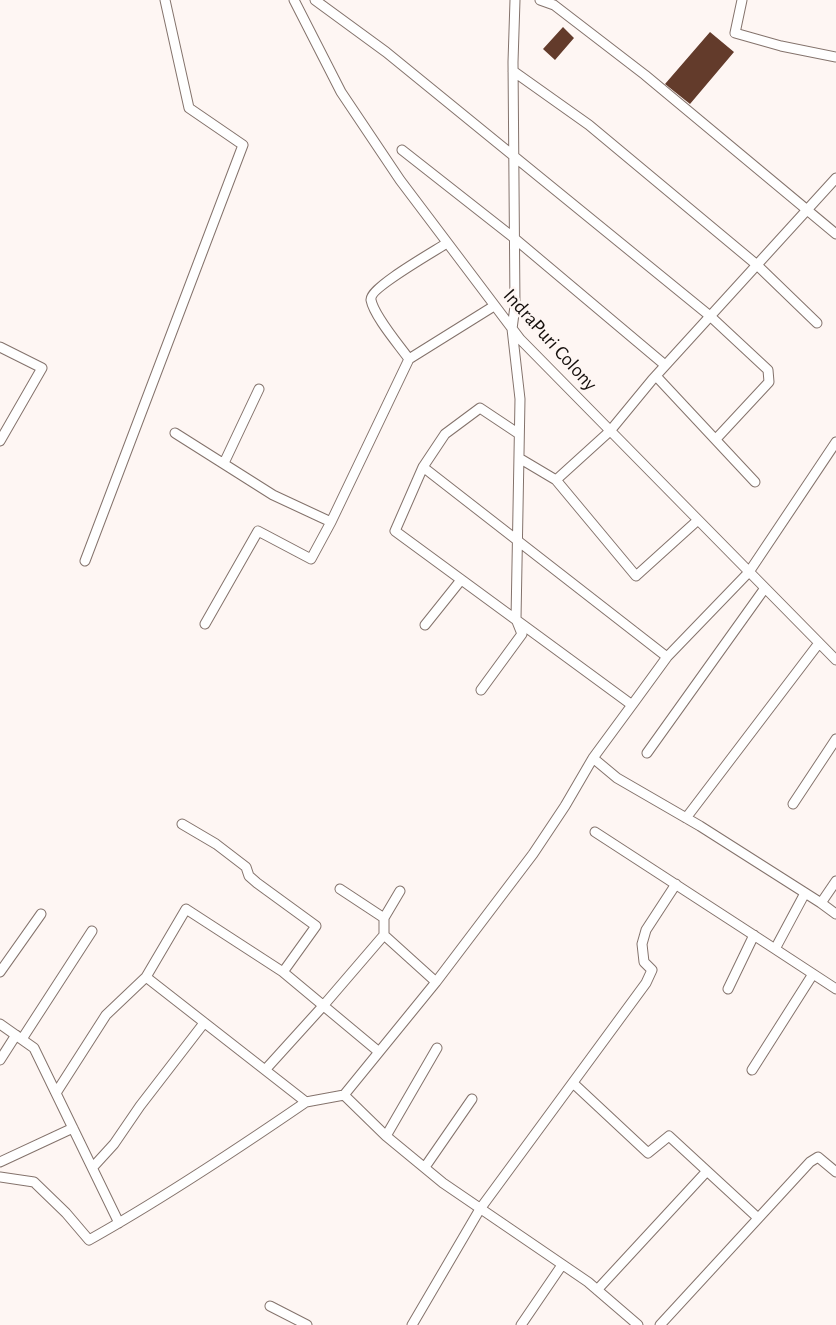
<!DOCTYPE html>
<html>
<head>
<meta charset="utf-8">
<style>
	body { margin:0 }
	canvas { display:block; background:#fef6f3 }
</style>
</head>
<body>
<canvas width="836" height="1325"></canvas>
<script>
const ctx = document.querySelector('canvas').getContext('2d');
ctx.lineJoin = 'round';
function fill(path, color) {
  ctx.fillStyle = color;
  ctx.fill(path, 'evenodd');
}
function strokePath(path, color, width, dash) {
  ctx.strokeStyle = color;
  ctx.lineWidth = width;
  ctx.lineCap = dash ? 'butt' : 'round';
  ctx.setLineDash(dash || []);
  ctx.stroke(path);
}
function drawText(font, color, halo, rows, align = 'center') {
  ctx.font = font + ' "Alegreya Sans",sans-serif';
  ctx.lineWidth = 5;
  ctx.setLineDash([]);
  ctx.textBaseline = 'middle';
  ctx.strokeStyle = halo;
  ctx.fillStyle = color;
  for (const [text, x, y, turn = 0] of rows) {
    ctx.save();
    ctx.translate(x, y);
    ctx.rotate((+turn || 0) * Math.PI / 180);
    ctx.textAlign = isNaN(turn) ? turn : align;
    if (halo) ctx.strokeText(text, 0, 0);
    ctx.fillText(text, 0, 0);
    ctx.restore();
  }
}
const building = new Path2D(`
	M563,27L574,38L555,60L543,49Z
	M710,32L734,52L690,104L665,84Z`);
const minor = new Path2D(`
	M294,0L341,92L400,180L520,339L836,660
	M315,0L386,52L710,316L768,370L769,382L716,439
	M540,0L554,5L645,75L836,234
	M742,0L735,33L781,46L836,57
	M513,71L589,125L757,265L817,323
	M402,150L514,238L665,365
	M0,347L42,368L0,441
	M409,359C399,345 374,316 371,300C369,288 435,251 447,243
	M656,376L755,482
	M175,433L273,495L331,522
	M519,458L556,480L636,576L698,520
	M224,463L259,389
	M423,467L445,434L480,408L519,434
	M556,480L610,431L652,380L836,178
	M85,561L243,145L189,108L165,0
	M205,624L258,531L311,559L331,522L409,359L494,306
	M425,625L461,580
	M667,657L749,572L836,442
	M481,690L522,634L516,619L520,399L512,329L515,306L513,62L515,0
	M632,705L667,657L423,467L395,531L632,705L593,758L617,778L700,826L821,903L836,881
	M647,753L765,588
	M793,804L836,739
	M686,818L819,643
	M182,824L216,844L246,867L249,876L257,883L316,926L283,972
	M595,832L775,949
	M340,889L384,918
	M805,893L775,949L836,989
	M821,903L836,914
	M384,935V918L400,891
	M0,972L41,914
	M146,977L186,909L283,972L379,1052L344,1095
	M728,989L754,935
	M0,1024L34,1048L119,1223
	M22,1039L92,931
	M379,1052L436,982
	M0,1060L16,1035
	M265,1070L323,1006L384,935L436,982L533,854L565,806L593,758
	M752,1070L813,974
	M573,1083L648,1153L669,1136L758,1218
	M56,1093L106,1015L146,977L306,1102L344,1095L386,1136L443,1183L588,1282L638,1325
	M386,1136L437,1048
	M0,1162L73,1128
	M93,1167L114,1144L140,1106L204,1023
	M425,1167L472,1099
	M0,1177L34,1182L66,1213L89,1240C164,1198 236,1150 306,1102
	M597,1290L707,1171
	M270,1306L307,1325
	M412,1325L480,1209L646,983L652,970L644,962L642,944L646,930L676,884
	M521,1325L562,1265
	M660,1325L810,1162L818,1157L836,1172`);
const streetNames = [
	["IndraPuri Colony",550,340,48]
];
fill(building, '#633b2b');
strokePath(minor, '#84736c', 11);
strokePath(minor, '#fff', 9);
drawText('20px', '#150f0c', '#fef6f3', streetNames);
</script>
</body>
</html>
